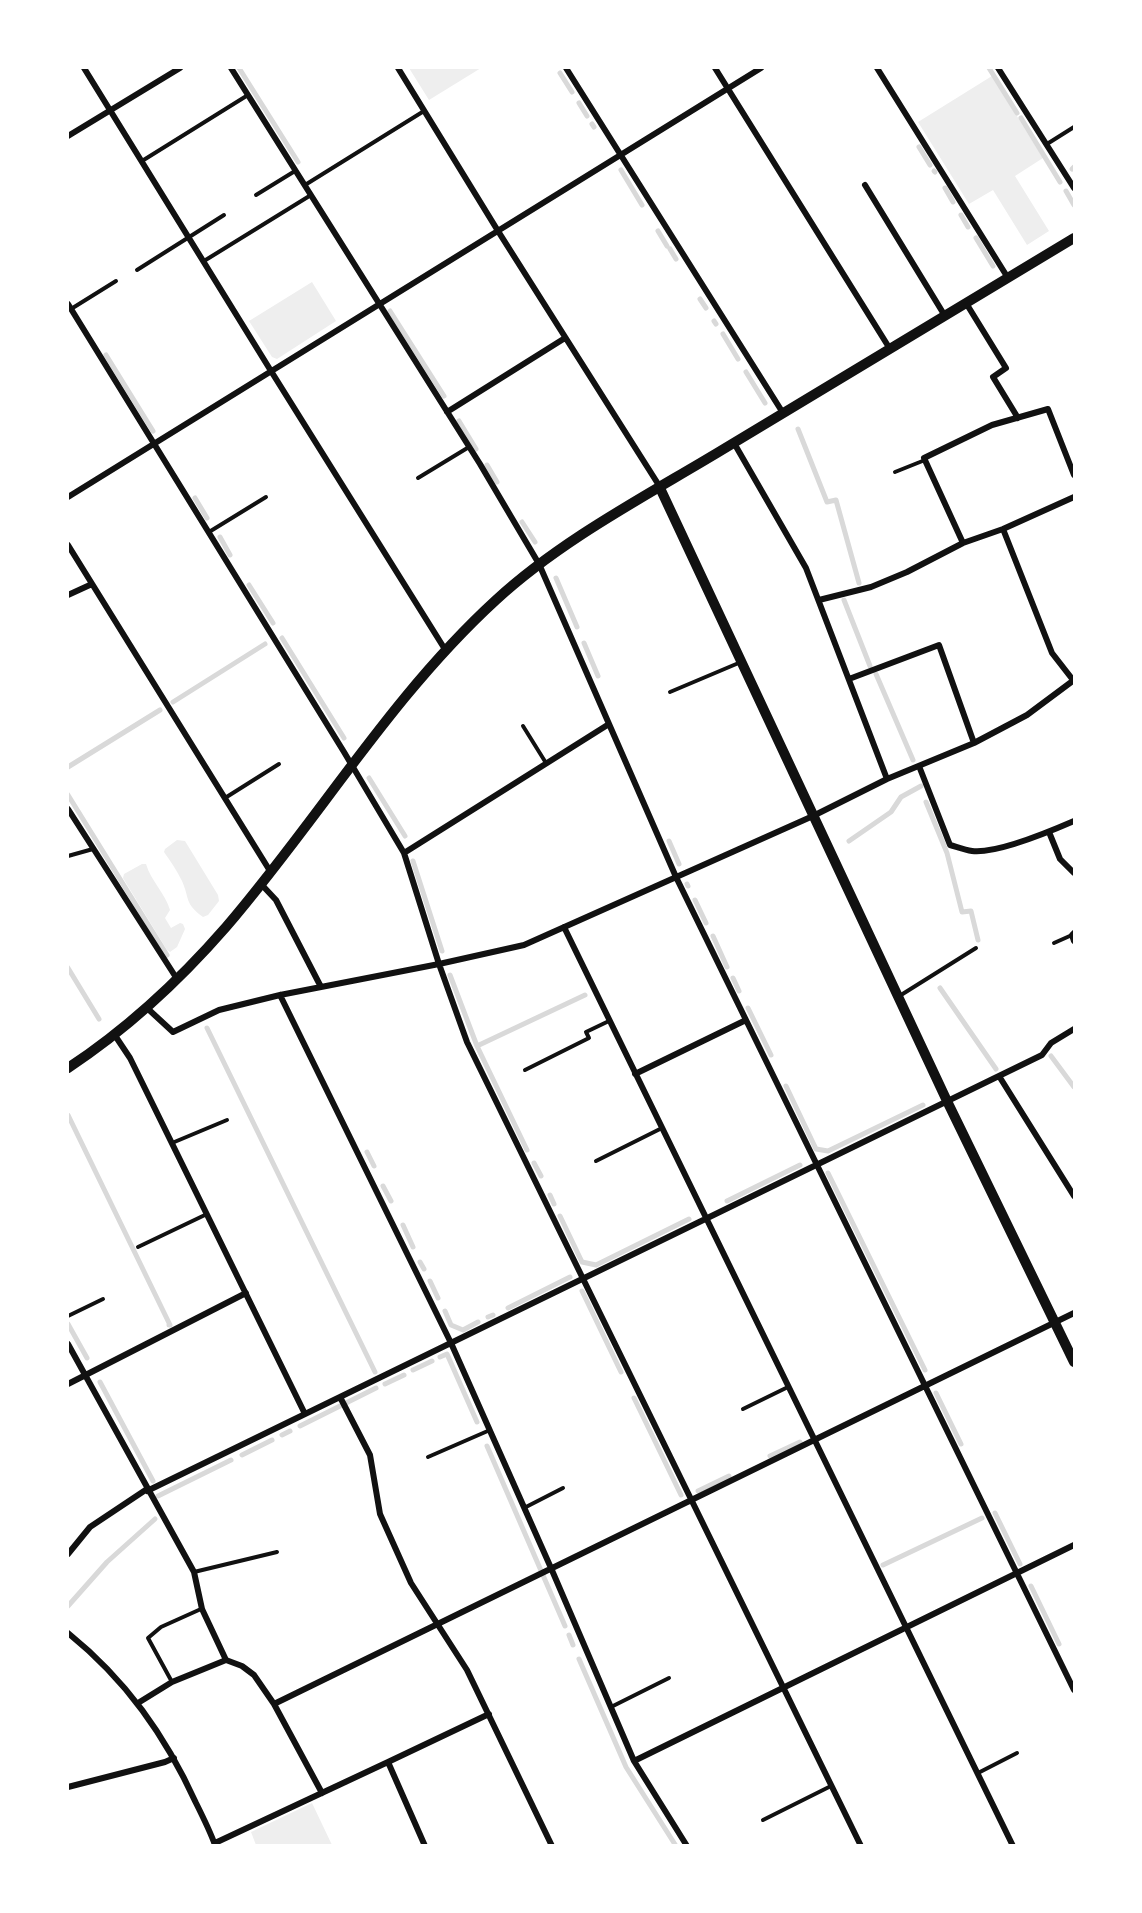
<!DOCTYPE html>
<html>
<head>
<meta charset="utf-8">
<style>
	body { margin:0 }
	#map { position:relative; width:1142px; height:1913px; overflow:hidden; background:#fff; font-family:"Source Sans 3",sans-serif }
	canvas { display:block }
	.frame { position:absolute; inset:0; border:69px solid #fff; pointer-events:none }
</style>
</head>
<body>
<div id="map">
<canvas width="1142" height="1913"></canvas>
<div class="frame"></div>
</div>
<script>
const ctx = document.querySelector('canvas').getContext('2d');
ctx.lineJoin = 'round';
function fill(path, color) {
  ctx.fillStyle = color;
  ctx.fill(path, 'evenodd');
}
function strokePath(path, color, width, dash) {
  ctx.strokeStyle = color;
  ctx.lineWidth = width;
  ctx.lineCap = dash ? 'butt' : 'round';
  ctx.setLineDash(dash || []);
  ctx.stroke(path);
}
const green = new Path2D(`
	M409,68H481L429,100Z
	M992,76L1043,158L1015,176L1049,231L1027,245L993,190L969,204L918,122Z
	M312,282L336,321L277,359L272,357L249,321Z
	M177,840L185,841L218,895L219,901L208,915L203,917C184,903 190,899 182,881C176,869 171,862 164,852L165,849Z
	M142,864H146C151,881 165,893 170,910L165,918L171,928L180,923L183,924L185,929L177,947L170,952L167,950L123,878L124,874Z
	M312,1803L332,1845H256L251,1832Z`);
const stream = new Path2D(`
	M239,68L298,162
	M989,68L1017,113
	M560,73L572,92
	M579,103L587,116
	M1021,118L1060,182
	M592,124L594,127
	M919,147L930,165
	M1072,169L1074,167
	M621,170L642,205
	M934,171L935,172
	M945,188L953,202
	M1066,191L1074,205
	M961,215L968,227
	M658,231L667,246
	M976,238L993,266
	M670,249L676,259
	M700,299L706,308
	M390,311L444,396
	M714,321L716,324
	M723,334L738,359
	M106,355L153,431
	M746,372L765,403
	M459,421L476,449
	M798,429L827,502L836,500L859,583
	M487,465L497,482
	M195,498L207,518
	M522,522L535,542
	M220,537L230,555
	M556,578L577,627
	M249,585L273,623
	M844,600L870,666
	M282,638L344,738
	M584,643L598,676
	M876,674L913,760
	M173,702L265,644
	M68,767L160,710
	M369,778L405,836
	M68,795L167,955
	M926,802L947,853L962,912L971,911L978,940
	M669,841L679,864
	M849,841L891,812L901,797L921,786
	M413,861L442,951
	M687,884L688,886
	M695,900L706,923
	M713,936L727,967
	M68,968L99,1019
	M450,975L477,1046L527,1150
	M733,978L739,991
	M940,988L996,1069
	M748,1008L771,1055
	M207,1028L375,1372
	M477,1046L585,995
	M1051,1056L1074,1087
	M786,1086L816,1149L828,1151L923,1105
	M68,1115L170,1325H169
	M367,1152L374,1166
	M534,1163L541,1176
	M828,1173L925,1370
	M383,1186L391,1201
	M550,1195L554,1204
	M727,1201L800,1165
	M560,1216L582,1262L596,1265L689,1219
	M403,1225L413,1247
	M420,1262L424,1269
	M430,1281L438,1298
	M582,1291L621,1372
	M508,1308L570,1277
	M445,1311L451,1325L463,1330L478,1322
	M488,1317L493,1315
	M68,1324L87,1358
	M440,1357L447,1354L477,1422
	M413,1370L432,1361
	M100,1382L153,1481
	M385,1384L404,1375
	M936,1393L961,1444
	M634,1398L681,1495
	M300,1426L376,1388
	M282,1435L290,1431
	M487,1446L565,1626
	M242,1455L272,1440
	M770,1456L800,1442
	M698,1491L729,1476
	M158,1496L231,1460
	M995,1513L1020,1564
	M883,1565L982,1518
	M1031,1586L1059,1644
	M68,1606L107,1562L155,1519
	M569,1635L573,1645
	M579,1659L626,1767L676,1846`);
const service = new Path2D(`
	M1047,144L1074,127
	M142,161L248,95
	M305,185L424,111
	M256,195L295,171
	M204,261L311,195
	M137,270L224,215
	M71,309L116,281
	M895,472L925,460
	M418,478L469,447
	M209,532L266,497
	M670,692L741,662
	M523,726L546,763
	M225,798L279,764
	M68,856L93,849
	M1054,943L1072,935
	M901,995L976,948
	M525,1070L589,1038L586,1032L609,1021
	M172,1143L227,1120
	M596,1161L662,1128
	M138,1247L207,1214
	M68,1316L103,1299
	M743,1409L788,1387
	M428,1457L490,1430
	M524,1508L563,1488
	M194,1572L277,1552
	M172,1682L148,1638L161,1627L201,1609
	M611,1707L669,1678
	M978,1773L1017,1753
	M763,1820L831,1786`);
const minor = new Path2D(`
	M84,68L271,371L446,651
	M231,68L480,464L539,564L676,877L1074,1690
	M398,68L498,231L660,487
	M566,68L783,413
	M715,68L890,349
	M877,68L1008,278
	M998,68L1074,188
	M68,136L180,68
	M865,185L945,316
	M966,303L1006,368L993,377L1018,418
	M68,304L344,752L404,853L439,964L467,1042L861,1846
	M447,412L565,338
	M734,443L806,568L887,779
	M68,497L761,68
	M1003,529L1052,653L1073,680
	M963,543L924,458L992,425L1048,409L1074,475
	M68,545L270,871
	M68,595L92,584
	M819,600L871,587L907,572L963,543L1003,529L1074,497
	M849,679L939,645L974,743
	M919,766L950,845C957,847 965,850 972,851C996,854 1051,831 1074,821
	M68,809L177,979
	M1049,832L1060,859L1074,873
	M404,853L609,724
	M261,884L276,900L321,987
	M564,927L1013,1846
	M1074,933L1072,935L1074,941
	M280,995L451,1343L551,1568L634,1761L687,1846
	M147,1008L173,1032L219,1010L280,995L439,964L524,945L813,816L887,779L974,743L1027,715L1074,680
	M114,1034L130,1058L305,1414
	M635,1074L746,1020
	M999,1076L1074,1196
	M68,1344L194,1572L202,1609L226,1660L242,1666L254,1675L274,1704L322,1793
	M68,1384L246,1293
	M340,1397L370,1455L380,1514L411,1583L467,1670L552,1846
	M147,1491L1042,1055L1051,1043L1074,1029
	M68,1554L90,1527L147,1489
	M68,1633C126,1680 165,1735 196,1803C203,1817 210,1831 215,1845
	M138,1703L172,1682L226,1660
	M274,1704L1074,1313
	M634,1761L1074,1545
	M388,1762L489,1714
	M68,1787L165,1762L174,1758
	M215,1843L388,1762L425,1846`);
const tertiary = new Path2D(`
	M660,488L947,1101L1074,1362`);
const secondary = new Path2D(`
	M68,1068C127,1029 179,981 226,927C318,820 391,696 496,600C560,541 642,498 717,453C836,381 955,310 1074,238`);
fill(green, '#eee');
strokePath(stream, '#d9d9d9', 5);
strokePath(service, '#111', 4);
strokePath(minor, '#111', 6);
strokePath(tertiary, '#111', 10);
strokePath(secondary, '#111', 10);
</script>
</body>
</html>
